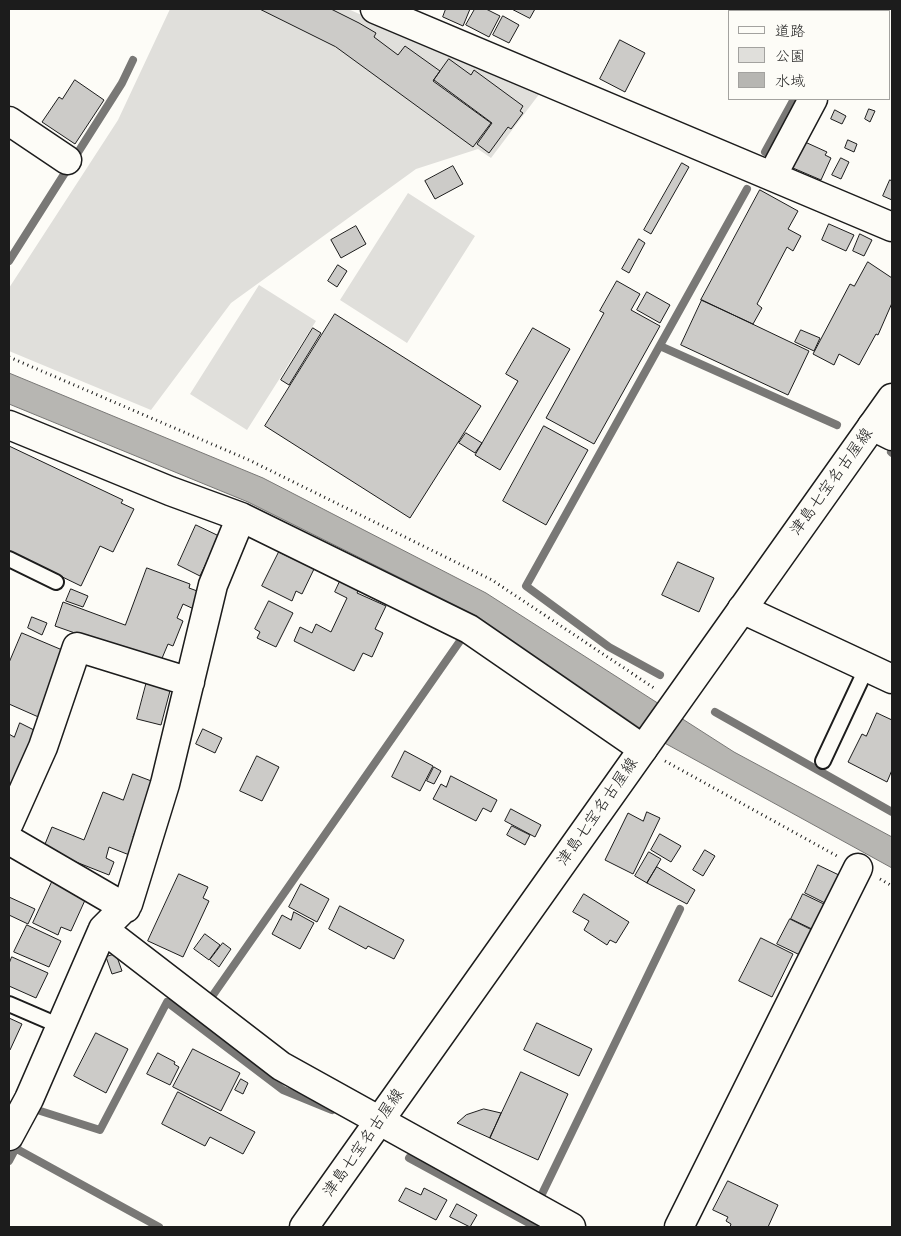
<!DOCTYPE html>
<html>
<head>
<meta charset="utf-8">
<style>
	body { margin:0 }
	#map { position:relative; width:901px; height:1236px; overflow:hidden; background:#fdfcf7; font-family:Itim,"Klee One",sans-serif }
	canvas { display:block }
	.frame { position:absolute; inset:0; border:10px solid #1c1c1c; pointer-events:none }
	.legend { position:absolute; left:728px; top:10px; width:162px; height:90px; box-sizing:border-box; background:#fdfcf7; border:1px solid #a3a29f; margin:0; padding:6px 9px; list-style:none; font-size:15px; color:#1c1c1c }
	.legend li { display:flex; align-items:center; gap:10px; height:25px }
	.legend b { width:25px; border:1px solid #a3a29f }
</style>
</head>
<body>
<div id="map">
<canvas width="901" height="1236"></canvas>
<div class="frame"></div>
<ul class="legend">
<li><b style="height:6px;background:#fdfcf7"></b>道路</li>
<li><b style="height:14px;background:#e0dfdb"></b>公園</li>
<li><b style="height:14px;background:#b7b6b2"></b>水域</li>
</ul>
</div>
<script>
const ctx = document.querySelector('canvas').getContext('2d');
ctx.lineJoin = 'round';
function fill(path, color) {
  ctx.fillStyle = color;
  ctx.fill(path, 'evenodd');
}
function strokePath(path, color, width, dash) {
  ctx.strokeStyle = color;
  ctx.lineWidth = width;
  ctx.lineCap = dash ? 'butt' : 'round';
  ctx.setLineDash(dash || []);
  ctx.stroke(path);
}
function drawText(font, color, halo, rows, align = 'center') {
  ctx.font = font + ' Itim,"Klee One",sans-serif';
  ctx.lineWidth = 5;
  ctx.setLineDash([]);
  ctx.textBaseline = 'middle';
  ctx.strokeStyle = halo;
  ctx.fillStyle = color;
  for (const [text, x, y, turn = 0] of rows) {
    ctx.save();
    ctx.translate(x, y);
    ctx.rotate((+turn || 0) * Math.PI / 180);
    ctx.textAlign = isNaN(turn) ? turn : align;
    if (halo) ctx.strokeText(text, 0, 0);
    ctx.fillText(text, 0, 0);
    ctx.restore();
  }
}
const green = new Path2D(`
	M170,9H348L540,93L491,158L478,149L416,169L231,303L151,410L9,351V288L118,120Z
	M408,193L475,236L407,343L340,300Z
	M259,285L316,321L247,430L190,394Z`);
const water = new Path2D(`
	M9,373L263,478L486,593L734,752L892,837V868L650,735L477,616L248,502L9,404Z`);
const stream = new Path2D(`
	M762,9L767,11
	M765,152L794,99
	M9,261L122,83L133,60
	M660,346L837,425
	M891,452L892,453
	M660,675L609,647L526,586L747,189
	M715,712L892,812
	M213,995L460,641
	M31,1108L100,1130L167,1002L283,1090L332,1110
	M15,1148L159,1227
	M409,1158L536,1227
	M9,1161L18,1144
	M542,1194L680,909`);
const building = new Path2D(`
	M260,9H331L359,23L376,33L374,37L398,55L405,46L440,71L433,81L491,123L473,147L336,47Z
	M446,9H470L463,26L443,17Z
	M475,9H486L500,16L489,37L466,25Z
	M512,9H535L530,18Z
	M503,16L519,25L509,43L493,35Z
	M620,40L645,53L625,92L600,79Z
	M449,59L471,75L474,70L523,106L520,111L523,113L511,129L508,127L489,153L477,144L492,123L434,80Z
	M75,80L104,100L75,144L42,122L59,97L62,99Z
	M869,109L875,111L870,122L865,119Z
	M835,110L846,116L842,124L831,119Z
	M848,140L857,144L854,152L845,148Z
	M805,142L827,152L825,155L831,158L821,180L793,168Z
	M841,158L849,162L841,179L832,175Z
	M682,163L689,167L651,234L644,230Z
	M453,166L463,184L435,199L425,181Z
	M890,180L892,181V200L883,196Z
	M760,190L798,211L788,229L801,236L793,251L787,247L757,304L762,308L753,324L701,300Z
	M829,224L854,235L846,251L822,240Z
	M356,226L366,244L341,258L331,240Z
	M860,234L872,240L864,256L853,251Z
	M639,239L645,243L629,273L622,269Z
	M868,262L892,278V303L878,335L876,334L859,365L839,354L834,365L813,354L850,284L854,286Z
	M338,265L347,271L337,287L328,281Z
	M617,281L640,294L631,310L660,326L594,444L546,418L604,313L600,311Z
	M647,292L670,305L660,323L637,310Z
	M702,300L809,351L788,395L681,345Z
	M335,314L481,406L410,518L265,426Z
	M313,328L321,333L289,385L281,380Z
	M533,328L570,349L500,470L475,455L518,381L506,374Z
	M801,330L820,338L814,351L795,342Z
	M544,426L588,450L546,525L503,501Z
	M466,433L482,443L475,453L459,443Z
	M9,446L123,500L121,503L134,509L113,552L100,546L81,586L9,551Z
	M196,525L219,536L200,576L178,565Z
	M279,552L314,569L302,594L296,591L292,601L262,586Z
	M678,562L714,578L699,612L662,595Z
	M147,568L190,584L189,588L200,592L194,609L183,604L177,618L183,621L173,646L168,644L160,663L55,626L63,602L125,625Z
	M342,577L360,586L357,593L386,606L375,629L383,633L372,657L363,653L354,671L294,641L300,627L312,633L316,624L331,632L347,598L335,592Z
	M71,589L88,596L83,607L66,601Z
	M269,601L293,613L276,647L257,638L260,632L255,629Z
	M32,617L47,623L42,635L28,628Z
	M22,633L67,652L43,719L9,704V663Z
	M147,681L171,687L161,725L137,719Z
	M877,713L892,720V770L887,782L848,762L862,734L866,736Z
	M20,723L40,733L9,803V734L14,737Z
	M203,729L222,738L215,753L196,744Z
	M405,751L433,766L420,791L392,777Z
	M257,756L279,767L262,801L240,791Z
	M434,767L441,771L434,784L427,781Z
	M133,774L154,782L133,837L138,839L132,856L109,847L106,858L114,862L109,875L43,849L52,827L84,840L103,792L123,800Z
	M451,776L497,800L491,812L483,808L476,821L433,799L441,784L446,787Z
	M511,809L541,825L535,837L505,821Z
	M647,812L660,818L633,874L605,860L628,813L643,821Z
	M512,826L530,835L525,845L507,835Z
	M660,834L681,846L671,862L651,850Z
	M705,850L715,856L703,876L693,870Z
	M649,852L661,859L647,883L635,876Z
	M818,865L841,876L827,904L805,893Z
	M657,867L695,890L687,904L647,883Z
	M179,874L208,887L203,898L209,901L183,957L148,941Z
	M52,882L86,898L71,931L61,927L58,935L33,923Z
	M301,884L329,899L317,922L289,907Z
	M584,894L629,922L616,943L610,940L607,945L584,930L589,921L573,912Z
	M803,894L826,905L814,930L791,919Z
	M9,897L35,909L28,924L9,915Z
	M340,906L404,940L394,959L368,946L366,949L329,929Z
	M294,912L314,923L300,949L272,934L282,915L291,920Z
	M790,919L812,930L800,955L777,944Z
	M27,925L61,941L49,967L14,952Z
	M205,934L220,945L209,960L194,949Z
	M761,938L793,954L772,997L739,981Z
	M223,943L231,949L219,967L210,960Z
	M116,954L122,971L112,974L106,957Z
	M12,957L48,973L36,998L9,986V964Z
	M9,1018L22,1024L10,1050L9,1049Z
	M537,1023L592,1049L579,1076L524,1050Z
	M96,1033L128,1049L106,1093L74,1076Z
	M193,1049L240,1073L221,1111L173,1087Z
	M158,1053L175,1062L174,1064L179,1067L170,1085L147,1074Z
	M521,1072L568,1094L538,1160L490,1138Z
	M241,1079L248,1083L243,1094L235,1090Z
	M178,1092L255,1132L243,1154L210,1137L205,1146L162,1124Z
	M484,1109L501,1113L490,1138L457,1123L466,1115Z
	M728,1181L778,1205L768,1227H730L731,1224L726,1221L728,1217L713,1210Z
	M406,1188L421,1195L424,1188L447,1200L436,1220L399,1201Z
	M457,1204L477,1215L470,1227L450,1217Z`);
const path = new Path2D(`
	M9,357L249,460L492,580L654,688
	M665,761L837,856
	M880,879L892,886`);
const service = new Path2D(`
	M9,559L56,582
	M823,761L867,667
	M9,1004L60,1026`);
const minor = new Path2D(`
	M375,9L892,227
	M786,9L791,11
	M860,11L861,9
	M9,121L67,160
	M772,176L813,99
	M9,425L170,491L241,517L469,629L643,749
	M872,426L892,436
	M742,609L892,679
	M9,823L43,747L77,647L190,682
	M9,840L126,908
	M103,929L281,1066L571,1227
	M9,1136L29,1099L103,929L128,904L165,784L213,585L241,517
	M679,1227L858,868`);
const secondary = new Path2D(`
	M304,1227L892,398`);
const streetNames = [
	["津島七宝名古屋線",832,482,-54],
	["津島七宝名古屋線",598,812,-55],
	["津島七宝名古屋線",364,1143,-55]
];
fill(green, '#e0dfdb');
fill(water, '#b7b6b2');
strokePath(water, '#797876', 1);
strokePath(stream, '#797876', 8);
fill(building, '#cccbc8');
strokePath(building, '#1c1c1c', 1);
strokePath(service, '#1c1c1c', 18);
strokePath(minor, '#1c1c1c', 31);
strokePath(secondary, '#1c1c1c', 31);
strokePath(path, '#1c1c1c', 3, [1, 4]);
strokePath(service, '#fdfcf7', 14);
strokePath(minor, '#fdfcf7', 28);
strokePath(secondary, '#fdfcf7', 28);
drawText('16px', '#1c1c1c', '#fdfcf7', streetNames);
</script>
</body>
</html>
